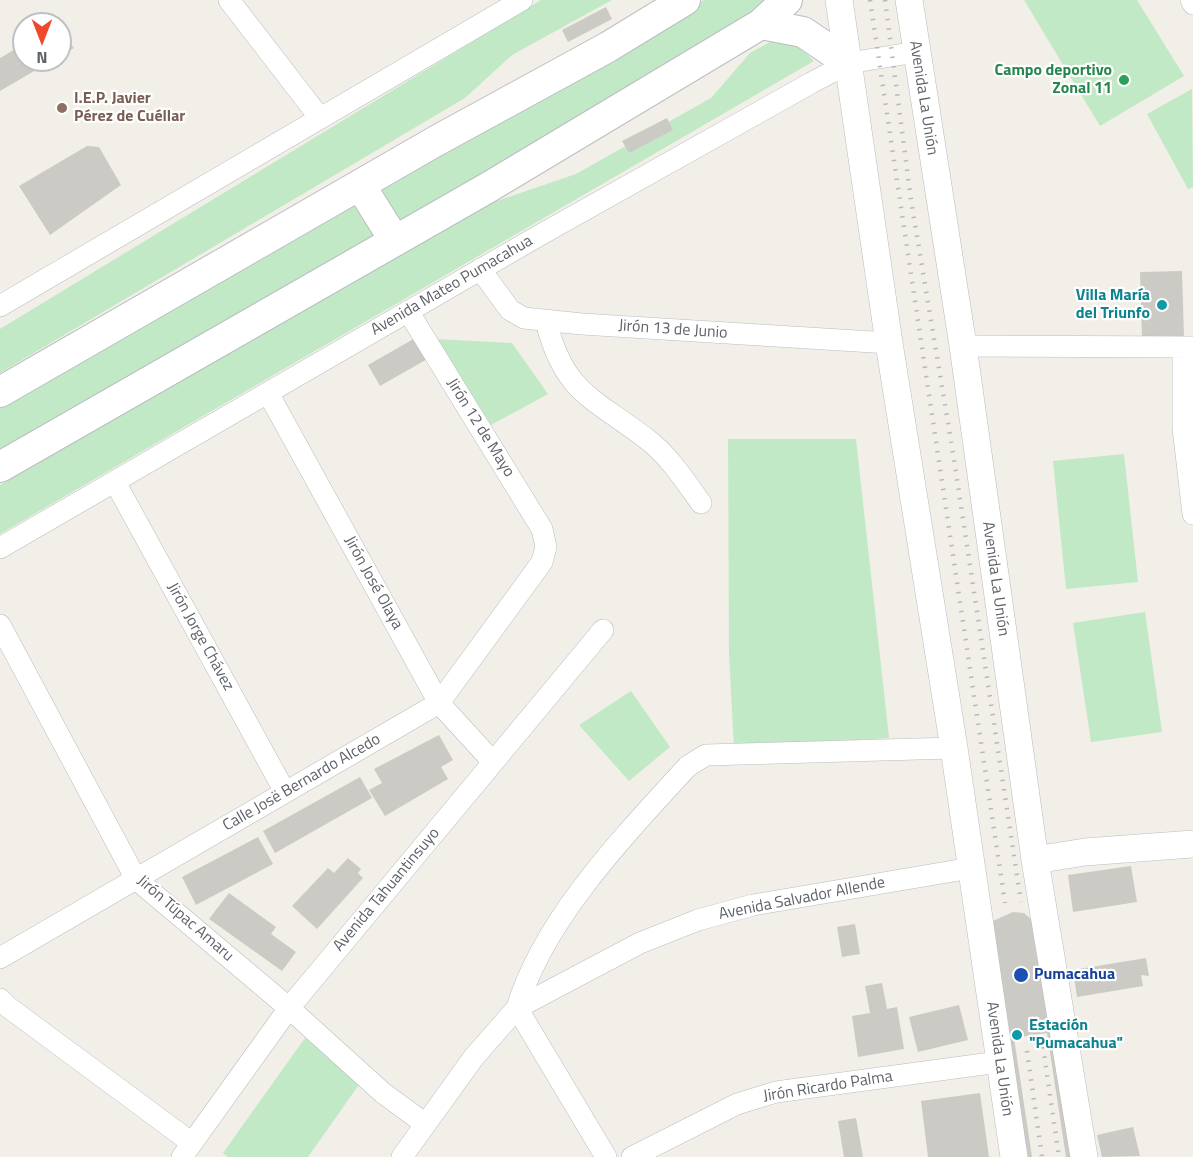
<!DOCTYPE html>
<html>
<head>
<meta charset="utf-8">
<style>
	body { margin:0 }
	#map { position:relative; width:1193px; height:1157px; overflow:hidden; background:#f1efe7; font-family:"Titillium Web",sans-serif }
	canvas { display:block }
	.north { position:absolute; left:12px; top:12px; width:60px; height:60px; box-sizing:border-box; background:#fff; border:2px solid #bfc0c3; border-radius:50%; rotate:180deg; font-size:16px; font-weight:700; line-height:24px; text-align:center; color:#5e6268 }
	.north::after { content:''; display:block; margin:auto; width:21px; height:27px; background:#f1472c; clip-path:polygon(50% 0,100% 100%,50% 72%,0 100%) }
</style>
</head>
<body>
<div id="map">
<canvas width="1193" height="1157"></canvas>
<div class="north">N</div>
</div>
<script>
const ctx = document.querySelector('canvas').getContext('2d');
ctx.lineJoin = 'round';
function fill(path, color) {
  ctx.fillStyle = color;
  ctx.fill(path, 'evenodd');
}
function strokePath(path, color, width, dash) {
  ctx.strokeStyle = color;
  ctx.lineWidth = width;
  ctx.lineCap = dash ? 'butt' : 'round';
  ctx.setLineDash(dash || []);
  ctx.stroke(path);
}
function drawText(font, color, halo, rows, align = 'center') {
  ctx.font = font + ' "Titillium Web",sans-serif';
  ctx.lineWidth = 4.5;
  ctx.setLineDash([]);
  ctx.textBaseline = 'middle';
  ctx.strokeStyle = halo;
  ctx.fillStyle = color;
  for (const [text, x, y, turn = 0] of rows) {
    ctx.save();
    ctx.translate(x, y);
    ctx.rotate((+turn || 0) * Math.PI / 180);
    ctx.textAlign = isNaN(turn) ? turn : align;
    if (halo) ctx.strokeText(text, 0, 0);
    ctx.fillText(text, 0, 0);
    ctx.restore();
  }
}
const green = new Path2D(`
	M541,0H612L512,55L465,98L0,373V329Z
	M704,0H786L0,455V397L675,20Z
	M1024,0H1137L1184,76L1100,126Z
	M770,42C791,43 800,46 814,61L0,534V485L491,203L576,174L711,98L750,53Z
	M1192,89L1193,187L1188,189L1147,114Z
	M436,339L512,343L548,394L491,425Z
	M728,439H856L889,738L734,748L729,654Z
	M1124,454L1138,582L1066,589L1053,461Z
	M1145,612L1162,732L1091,742L1073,623Z
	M631,691L670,747L629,781L579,725Z
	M305,1038L363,1079L308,1157H228L223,1153Z`);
const building = new Path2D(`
	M606,7L612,19L568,42L562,30Z
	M60,29L74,48L60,56Z
	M24,44V60H53L0,91V58Z
	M667,118L673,130L629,153L622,141Z
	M87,146L99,147L121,185L50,235L19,186Z
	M1182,271L1184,337L1142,338L1140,272Z
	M417,337L429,358L380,386L368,365Z
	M439,735L453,760L441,767L448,779L385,816L369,790L382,783L374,769Z
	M360,777L372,798L275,853L263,831Z
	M258,837L273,864L196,905L182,877Z
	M348,858L361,869L358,873L363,878L317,929L292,906L328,868L334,873Z
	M1131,866L1137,902L1073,912L1068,875Z
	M229,893L276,927L271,934L296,952L282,971L209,919Z
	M1013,912L1024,913L1032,920L1071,1157H1066L1047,1033L1014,1038L1032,1157H1023L993,921Z
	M855,924L860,954L842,957L837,927Z
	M1146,958L1149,976L1141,975L1143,986L1077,997L1073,970Z
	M882,983L887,1009L897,1007L904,1049L858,1057L852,1016L870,1013L865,986Z
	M959,1005L968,1040L918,1052L909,1017Z
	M980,1093L989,1157H928L921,1101Z
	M856,1118L863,1157H844L838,1121Z
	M1133,1127L1140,1156L1102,1157L1097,1135Z`);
const minor = new Path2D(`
	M229,0L320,118
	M1191,0L1193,4
	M480,269L510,310L524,318L582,324L889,343
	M0,306L522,0
	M546,321C564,394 594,398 648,440C670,457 685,481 701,503
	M963,346L1193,347
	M1183,348V428L1193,514
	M268,393L439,703L493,762
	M115,482L285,792
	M0,548L540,235L811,83L849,63L916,52
	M0,625L136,879L289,1008L383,1093L424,1123
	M0,958L439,703L542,562L546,547L542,529L408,311
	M0,999L8,1007L192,1143
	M517,1008C544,918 626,834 688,766L706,755L954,748
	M517,1008L606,1157
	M182,1157L289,1008L603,630
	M402,1157L474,1057L517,1008L640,943L698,920L753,905L971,868
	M632,1157L737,1104L776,1092L999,1062`);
const tertiary = new Path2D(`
	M839,0L889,343L954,748L1014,1157
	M909,0L963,346L1035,860L1084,1157
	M1035,860L1085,852L1193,844`);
const secondary = new Path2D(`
	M761,24L803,32L849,63
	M360,185L395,241
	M0,392L436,141L608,47L685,0
	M0,467L489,187L761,24L787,0`);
const rail = new Path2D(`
	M870,0L1005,903
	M885,0L911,200L953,453L1021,902
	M1043,1047L1059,1157
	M1027,1051L1042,1157`);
const markers = [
	[1124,80,6,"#2e9e5b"],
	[62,108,6,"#8d6e63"],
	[1162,305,6,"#0f9aa8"],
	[1021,975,8,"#1a4fb4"],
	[1017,1035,6,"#0f9aa8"]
];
const leisureNames = [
	["Campo deportivo",1112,71],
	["Zonal 11",1112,89]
];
const streetNames = [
	["Avenida La Unión",923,98,81],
	["Avenida Mateo Pumacahua",452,286,-30],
	["Jirón 13 de Junio",673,330,4],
	["Jirón 12 de Mayo",480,428,58],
	["Avenida La Unión",995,579,82],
	["Jirón José Olaya",373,583,61],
	["Jirón Jorge Chávez",200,637,61],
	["Calle Josë Bernardo Alcedo",302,783,-30],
	["Avenida Tahuantinsuyo",387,890,-50],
	["Avenida Salvador Allende",802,899,-11],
	["Jirón Túpac Amaru",185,919,41],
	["Avenida La Unión",999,1059,82],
	["Jirón Ricardo Palma",828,1087,-9]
];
const educationNames = [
	["I.E.P. Javier",74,99],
	["Pérez de Cuéllar",74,117]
];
const cultureNames = [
	["Villa María",1150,296],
	["del Triunfo",1150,314],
	["Estación",1029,1026,"left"],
	["\"Pumacahua\"",1029,1044,"left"]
];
const transitNames = [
	["Pumacahua",1034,975]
];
fill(green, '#c2e9c5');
fill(building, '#cccac4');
strokePath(minor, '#b9bcc1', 22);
strokePath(tertiary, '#b9bcc1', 28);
strokePath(secondary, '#babdc3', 32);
strokePath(minor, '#fff', 21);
strokePath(tertiary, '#fff', 27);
strokePath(secondary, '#fff', 30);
strokePath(rail, '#b7b8b9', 4.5, [1.5, 8]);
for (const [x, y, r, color] of markers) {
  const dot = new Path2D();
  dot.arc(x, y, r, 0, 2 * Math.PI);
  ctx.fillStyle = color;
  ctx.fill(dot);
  strokePath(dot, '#fff', 2);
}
drawText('bold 16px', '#27864d', '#fff', leisureNames, 'right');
drawText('16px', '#5e6268', '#fff', streetNames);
drawText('bold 16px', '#785e54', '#fff', educationNames, 'left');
drawText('bold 16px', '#0d838f', '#fff', cultureNames, 'right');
drawText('bold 16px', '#164399', '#fff', transitNames, 'left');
</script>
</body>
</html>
